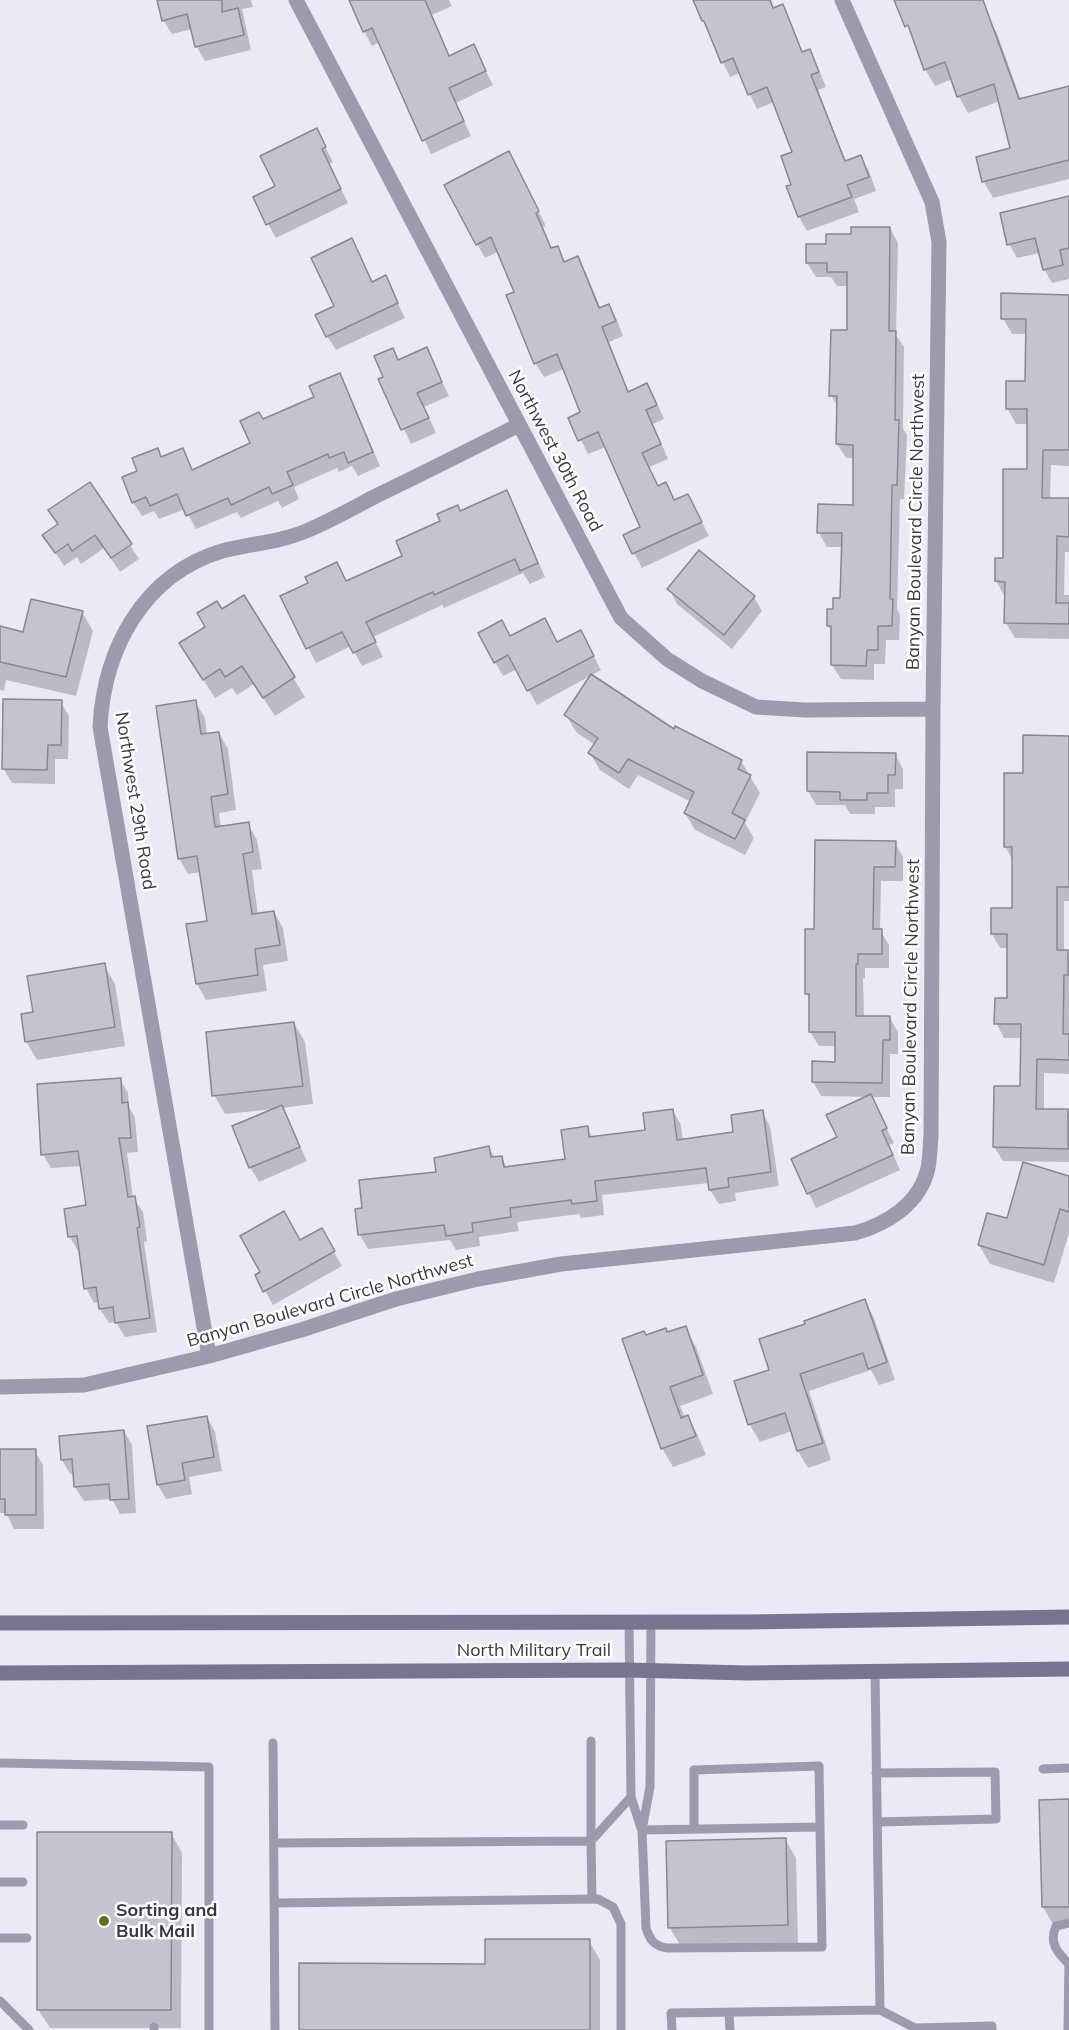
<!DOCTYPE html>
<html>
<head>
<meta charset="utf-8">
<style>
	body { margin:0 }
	canvas { display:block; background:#ebe9f6 }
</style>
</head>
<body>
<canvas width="1069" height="2030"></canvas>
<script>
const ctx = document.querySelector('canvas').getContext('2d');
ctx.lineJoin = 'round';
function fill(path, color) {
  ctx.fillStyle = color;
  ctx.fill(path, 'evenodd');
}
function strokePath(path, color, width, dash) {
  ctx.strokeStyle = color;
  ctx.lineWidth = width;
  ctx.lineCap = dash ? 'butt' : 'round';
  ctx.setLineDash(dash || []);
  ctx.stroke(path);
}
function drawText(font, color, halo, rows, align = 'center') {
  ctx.font = font + ' Mulish,sans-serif';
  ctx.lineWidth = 5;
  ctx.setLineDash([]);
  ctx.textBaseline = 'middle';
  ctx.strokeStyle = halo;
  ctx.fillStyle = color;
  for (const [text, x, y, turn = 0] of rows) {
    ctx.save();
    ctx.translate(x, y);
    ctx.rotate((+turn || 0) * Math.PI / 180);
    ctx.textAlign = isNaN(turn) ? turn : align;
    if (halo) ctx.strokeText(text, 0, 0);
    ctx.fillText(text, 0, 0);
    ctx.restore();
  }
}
const shadow = new Path2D(`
	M159,0H251L253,7L242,9L251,50L205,61L196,46L192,29L172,34L163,20Z
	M358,0H449L452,6L432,15L450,57L473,46L493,85L456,103L471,136L431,154L380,42L372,46L364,31Z
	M700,0H771L774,9L782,6L790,20L803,53L809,51L817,65L826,87L818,90L846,162L860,157L869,171L876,191L854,199L859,212L807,231L799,217L788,187L793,186L794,153L774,102L757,109L740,73L730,77L703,21Z
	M896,0H972L987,17L997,33L1021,100L1069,88V179L993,198L984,182L978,158L1012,149L1000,101L968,113L959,97L953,79L935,86L925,69L915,40Z
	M316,130L333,162L329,164L348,203L276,238L268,224L277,187Z
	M509,153L546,226L543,227L552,249L557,247L566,263L578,258L586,273L601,309L608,306L617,320L623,336L609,342L629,393L647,385L655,399L664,419L653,424L668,459L649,467L659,487L666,484L675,501L688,495L709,536L642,568L625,536L642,528L606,447L588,454L570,418L582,413L564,369L544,377L535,363L516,292L499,251L485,258L477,244Z
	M1069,198V279L1052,283L1044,269L1040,253L1017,258L1009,244Z
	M890,228L898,243L896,335L904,347L903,428L907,435L904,499H900L897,609L900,615L899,640H886L885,664H874V680L841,679L832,665L833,633L828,626L834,611L842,599L843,547H827L819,533L854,507L855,458H846L837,444L838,408L831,395L848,332V286H837L831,277H816L807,263L827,245L852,235Z
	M352,240L373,283L385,277L405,318L336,350L327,336Z
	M1069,296V466L1051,465L1050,500H1069V552H1065L1064,595H1069V639L1015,638L1006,623L1005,597L996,581L1005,559L1029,471V424H1016L1007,408L1027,383L1028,334H1012L1003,318Z
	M426,349L449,396L424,407L436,433L411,444L380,380L385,377L399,361Z
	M339,375L347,389L380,466L358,476L352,466L339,472L337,468L294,487L299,499L282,508L278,501L241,518L237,512L196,529L185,509L159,519L154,511L142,516L133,502L139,472L157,450L162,459L182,450L193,471L252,444L263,421L316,398Z
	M90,484L139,559L120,572L104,548L81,564L77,557L64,566L44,535L59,525Z
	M506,492L514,506L545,577L530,584L523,573L444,608L442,605L373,637L383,657L362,666L351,646L316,663L282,597L346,582L404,556L460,512Z
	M669,589L754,597L762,611L732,649L677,604Z
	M244,597L305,697L275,716L254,684L237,695L232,688L215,698L192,662L207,627L222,611Z
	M82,612L93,631L76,696L6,680L4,691L0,690V628L25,633Z
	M511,638L588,646L601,670L537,705L517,669L503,676L495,662Z
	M61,702L69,716L68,759H55V784L12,783L3,768Z
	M195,702L205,718L207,735L219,733L228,749L236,810L219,813L221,828L248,824L257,840L262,869L252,870L258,915L274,912L283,928L288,961L263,965L267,991L206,1000L197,984L187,926L209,922L202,872L188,874L179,858Z
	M566,715L674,731L741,761L760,793L745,823L754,838L745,855L695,830L685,813L691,802L638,775L629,789L600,770L590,753L595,745L576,732Z
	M1069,737V901H1064V952L1069,956V1074L1044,1073V1110L1067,1111L1069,1114V1162L1003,1161L994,1147L1021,1087L1022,1038H1004L996,1023L1009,999V948H1000L992,934L1013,910V861L1005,846L1025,774Z
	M895,754L903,769V789H895V807H875V814H850L845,805H816L808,791Z
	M895,843L903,857V881H881L880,930L889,945V968H865V978H863L864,1017L890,1018L898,1032V1054H890V1097H871L894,1143L889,1145L900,1170L816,1208L793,1160L839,1138L869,1097L821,1096L813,1082L836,1063L837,1046H819L810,1032L811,1001L807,994L815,930Z
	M104,965L115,984L125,1046L37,1060L26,1041L35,1014Z
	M294,1023L305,1042L313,1104L282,1108L307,1161L259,1182L250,1167L234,1127L275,1109L225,1114L214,1095Z
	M120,1079L128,1093L129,1107L135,1118L138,1152L127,1153L133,1198L143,1212L147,1241L144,1242L157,1332L125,1337L116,1322L109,1323L100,1309L99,1302L94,1303L86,1288L81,1251H78L70,1237L88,1207L82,1166L51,1168L43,1154Z
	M673,1111L681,1125L683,1141L735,1133L762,1112L770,1126L779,1186L735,1193L736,1201L719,1204L710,1190L709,1183L602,1195L604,1215L581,1218L579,1214L517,1222L519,1231L479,1237L480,1246L456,1250L450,1240L368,1249L360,1235L438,1173L489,1148L495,1158L501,1157L507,1168L566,1161L587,1128L593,1138L647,1132Z
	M1069,1178V1233L1054,1283L990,1264L979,1245L1008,1220Z
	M321,1230L342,1266L273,1305L257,1276L300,1242Z
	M865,1301L874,1318L895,1380L879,1385L871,1370L809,1391L831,1460L808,1468L798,1451L792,1431L760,1442L750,1425L736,1382L771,1371Z
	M685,1328L696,1347L713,1394L680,1406L685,1418L688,1417L698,1436L706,1455L673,1467L662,1448L646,1336L668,1334Z
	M207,1417L215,1432L222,1471L189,1477L192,1494L166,1499L158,1485Z
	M124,1431L132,1445L136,1513L120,1514L112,1499L84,1501L75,1487V1474H70L62,1460Z
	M0,1451H35L43,1465L44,1529H14L6,1513H0Z
	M1069,1800V1926H1054L1043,1907L1040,1801Z
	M171,1833L182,1853L181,2028H50L38,2009Z
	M785,1839L796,1858L798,1944L681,1947L670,1928L668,1842Z
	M589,1941L600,1960V2030H300L487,1965Z`);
const building = new Path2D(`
	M157,0H222V12L238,8L244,35L195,47L187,14L162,21Z
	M349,0H425L449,56L474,44L486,71L449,88L464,121L422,141L372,28L363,32Z
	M693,0H770L773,8L783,4L802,52L810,49L819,72L811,75L845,161L861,155L869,177L847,185L852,197L798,217L786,186L791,185L781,156L792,152L767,87L748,95L733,58L721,63L704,21H702Z
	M894,0H983L1019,99L1069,86V160L982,182L976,157L1010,148L994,84L957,97L945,62L924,70L908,25L905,27Z
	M317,128L326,147L322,149L341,189L266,225L253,197L275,186L260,156Z
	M509,151L539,211L536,213L551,248L558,246L564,262L578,256L599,308L609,304L616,321L602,327L628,392L647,383L657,405L646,410L661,444L642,453L658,486L666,482L674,500L688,494L702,522L632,554L623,535L640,527L598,432L578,441L568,418L580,412L557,354L534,364L506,295L514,292L491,237L476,245L444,185Z
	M1069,196V248L1060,250L1063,265L1043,270L1035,238L1007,245L1000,213Z
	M851,227H890L889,331H896L895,420H899L897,485H892L890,599H893L892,626H878V650H867L866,666L831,665V626H827V609H833V598H840L842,533H817L818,504L853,505V445L836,444L837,396H829L831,330H847V272H827V263H806V244H826V234H851Z
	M352,238L372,282L386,275L398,303L326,337L315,315L334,306L311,258Z
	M1001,293L1069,295V450H1043L1042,498H1069V537L1057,536L1056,603H1069V624L1004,623L1005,582L995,581V558H1003V469H1027V409H1006V381H1025L1026,319H1001Z
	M427,347L442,382L417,393L429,418L401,430L378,379L383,377L374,356L393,348L398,360Z
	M340,373L373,452L348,463L344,452L329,458L328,454L287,472L293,485L272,494L269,487L231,505L228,498L186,516L177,494L150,506L146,497L132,503L122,477L137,471L132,458L158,448L161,457L183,448L192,470L250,443L240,421L259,412L263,419L314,397L309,386Z
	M90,482L132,544L111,558L95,535L72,551L68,544L55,553L42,535L58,524L48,510Z
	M507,490L538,563L520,571L515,559L434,595L433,592L366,622L376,642L353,653L342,632L306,649L280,596L308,583L305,577L337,562L346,581L402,556L396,541L440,521L437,514L458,505L460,511Z
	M699,550L755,596L724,635L667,589Z
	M244,595L295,677L263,698L242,666L225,677L220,669L203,680L179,643L205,627L197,613L217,601L222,609Z
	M31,599L83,611L66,677L0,662V626L23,632Z
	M545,618L557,642L581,630L594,656L527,691L508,655L494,663L478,633L502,620L510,636Z
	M591,674L674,729L675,726L742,760L738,769L751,775L732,813L745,820L735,839L684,813L694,792L628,759L619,773L588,753L598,738L564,715Z
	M3,699L62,700L61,745H48L47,770L2,769Z
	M196,700L201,734L219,732L228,794L211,797L215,827L249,822L253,852L243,854L252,914L274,911L280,945L255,949L258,975L196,984L186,924L207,921L197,856L178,859L156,706Z
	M1023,735L1069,736V887H1057V950H1068V975H1064L1063,1034H1069V1060L1037,1059L1036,1109H1068V1149L993,1147L994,1086H1020L1021,1024H994L995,998H1007V934H991V908H1012V847H1004V773H1023Z
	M807,752L896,753L895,775H888V793H867V800H840V792L807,791Z
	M815,840L896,841L895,867H874L873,929H882V954H858V964H856V1016H890V1040H883L882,1083L812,1082V1061L835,1062V1032H809V994H805V929H814Z
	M105,963L115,1027L25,1042L21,1014L33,1012L27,976Z
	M294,1022L303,1086L212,1096L206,1032Z
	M121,1078L122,1103L128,1102L131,1138H119L128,1197L135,1196L140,1227L137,1228L150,1318L115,1323L113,1307L99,1309L96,1287L84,1289L77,1236L68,1237L64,1209L86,1205L78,1151L41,1155L37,1084Z
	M871,1094L887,1128L882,1131L893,1155L807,1194L791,1159L837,1137L826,1115Z
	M282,1105L300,1147L249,1168L232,1126Z
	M673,1109L677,1140L733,1132L731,1115L763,1110L771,1172L728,1178L729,1187L709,1190L706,1168L595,1181L597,1201L572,1204L571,1200L510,1208L511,1217L472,1223L473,1232L446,1236L444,1225L358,1235L355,1209L362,1208L359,1180L436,1172L434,1158L489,1146L491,1157L502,1156L504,1167L565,1159L561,1130L588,1126L589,1137L645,1130L643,1113Z
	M1023,1162L1069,1176V1212L1060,1209L1044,1265L978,1245L987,1213L1007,1218Z
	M284,1211L300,1240L322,1228L335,1251L263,1292L255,1275L260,1272L240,1236Z
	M865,1299L887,1362L868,1369L863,1353L800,1374L823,1443L797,1451L785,1413L748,1425L734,1381L769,1370L759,1339L805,1324L804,1321Z
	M686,1326L703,1375L670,1387L681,1418L688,1415L696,1436L661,1449L622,1339L644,1331L646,1335L666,1328L667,1332Z
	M207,1416L214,1457L182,1463L185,1480L157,1485L147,1426Z
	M124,1430L129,1499L110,1500L109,1484L74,1487L72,1459L61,1460L59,1436Z
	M0,1449H36V1515H5V1499H0Z
	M1069,1799V1907H1042L1039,1800Z
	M37,1832H172L171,2010H37Z
	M786,1838L788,1925L668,1928L666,1841Z
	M485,1939H590V2030H299V1963L485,1964Z`);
const service = new Path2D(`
	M629,1621L631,1797L641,1828
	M875,1671L880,2010L919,2030
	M273,1743L275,2030
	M0,1763L209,1767V2030
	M1043,1769L1069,1768
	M876,1773L995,1772L996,1819L877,1822
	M0,1825H23
	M694,1829V1770L819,1766L820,1827
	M642,1830L820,1827L822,1947L667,1948C654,1946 650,1940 646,1928L642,1830L650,1787L651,1621
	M274,1843L591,1841V1741
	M0,1882H23
	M592,1899L591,1841L631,1797
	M274,1903L598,1899L613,1907L621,1924V2030
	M0,1938H27
	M1068,1963C1056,1951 1049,1942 1056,1926L1069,1923
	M0,2001L29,2030
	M729,2012L730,2030
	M154,2027V2030
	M916,2028L992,2026V2030
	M672,2030L671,2013L880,2010
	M1068,2030L1069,1963`);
const minor = new Path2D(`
	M296,0L621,618L667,659L702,681L756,707L805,710L933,709
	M209,1356L100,727C104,649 143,575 222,551C248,544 281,542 306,531C330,521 353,508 376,496C424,473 471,449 519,425
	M0,1387L84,1385L209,1356L301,1330L396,1299L478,1279L561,1264L855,1233C887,1224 920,1204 928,1168C930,1158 930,1147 931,1136L933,709L939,242L932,202L842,0`);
const secondary = new Path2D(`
	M0,1623L748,1622L1069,1617
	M0,1673L628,1670L748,1673L1069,1669`);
const markers = [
	[104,1921,6,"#62711e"]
];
const streetNames = [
	["Northwest 30th Road",555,451,62],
	["Banyan Boulevard Circle Northwest",916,522,-89],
	["Northwest 29th Road",135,801,81],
	["Banyan Boulevard Circle Northwest",911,1007,-89],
	["Banyan Boulevard Circle Northwest",330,1301,-16],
	["North Military Trail",534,1651]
];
const poiNames = [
	["Sorting and",116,1911],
	["Bulk Mail",116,1932]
];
fill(shadow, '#0003');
fill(building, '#c5c3cf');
strokePath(building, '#878691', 1.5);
strokePath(service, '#9d9aad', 9);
strokePath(minor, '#9d9aad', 15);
strokePath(secondary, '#78738f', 15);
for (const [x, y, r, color] of markers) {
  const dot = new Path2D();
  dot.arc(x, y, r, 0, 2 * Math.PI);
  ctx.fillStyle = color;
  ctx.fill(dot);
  strokePath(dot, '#fff', 2);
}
drawText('18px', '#3a393f', '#fff', streetNames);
drawText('bold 18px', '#3a393f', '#fff', poiNames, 'left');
</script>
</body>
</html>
